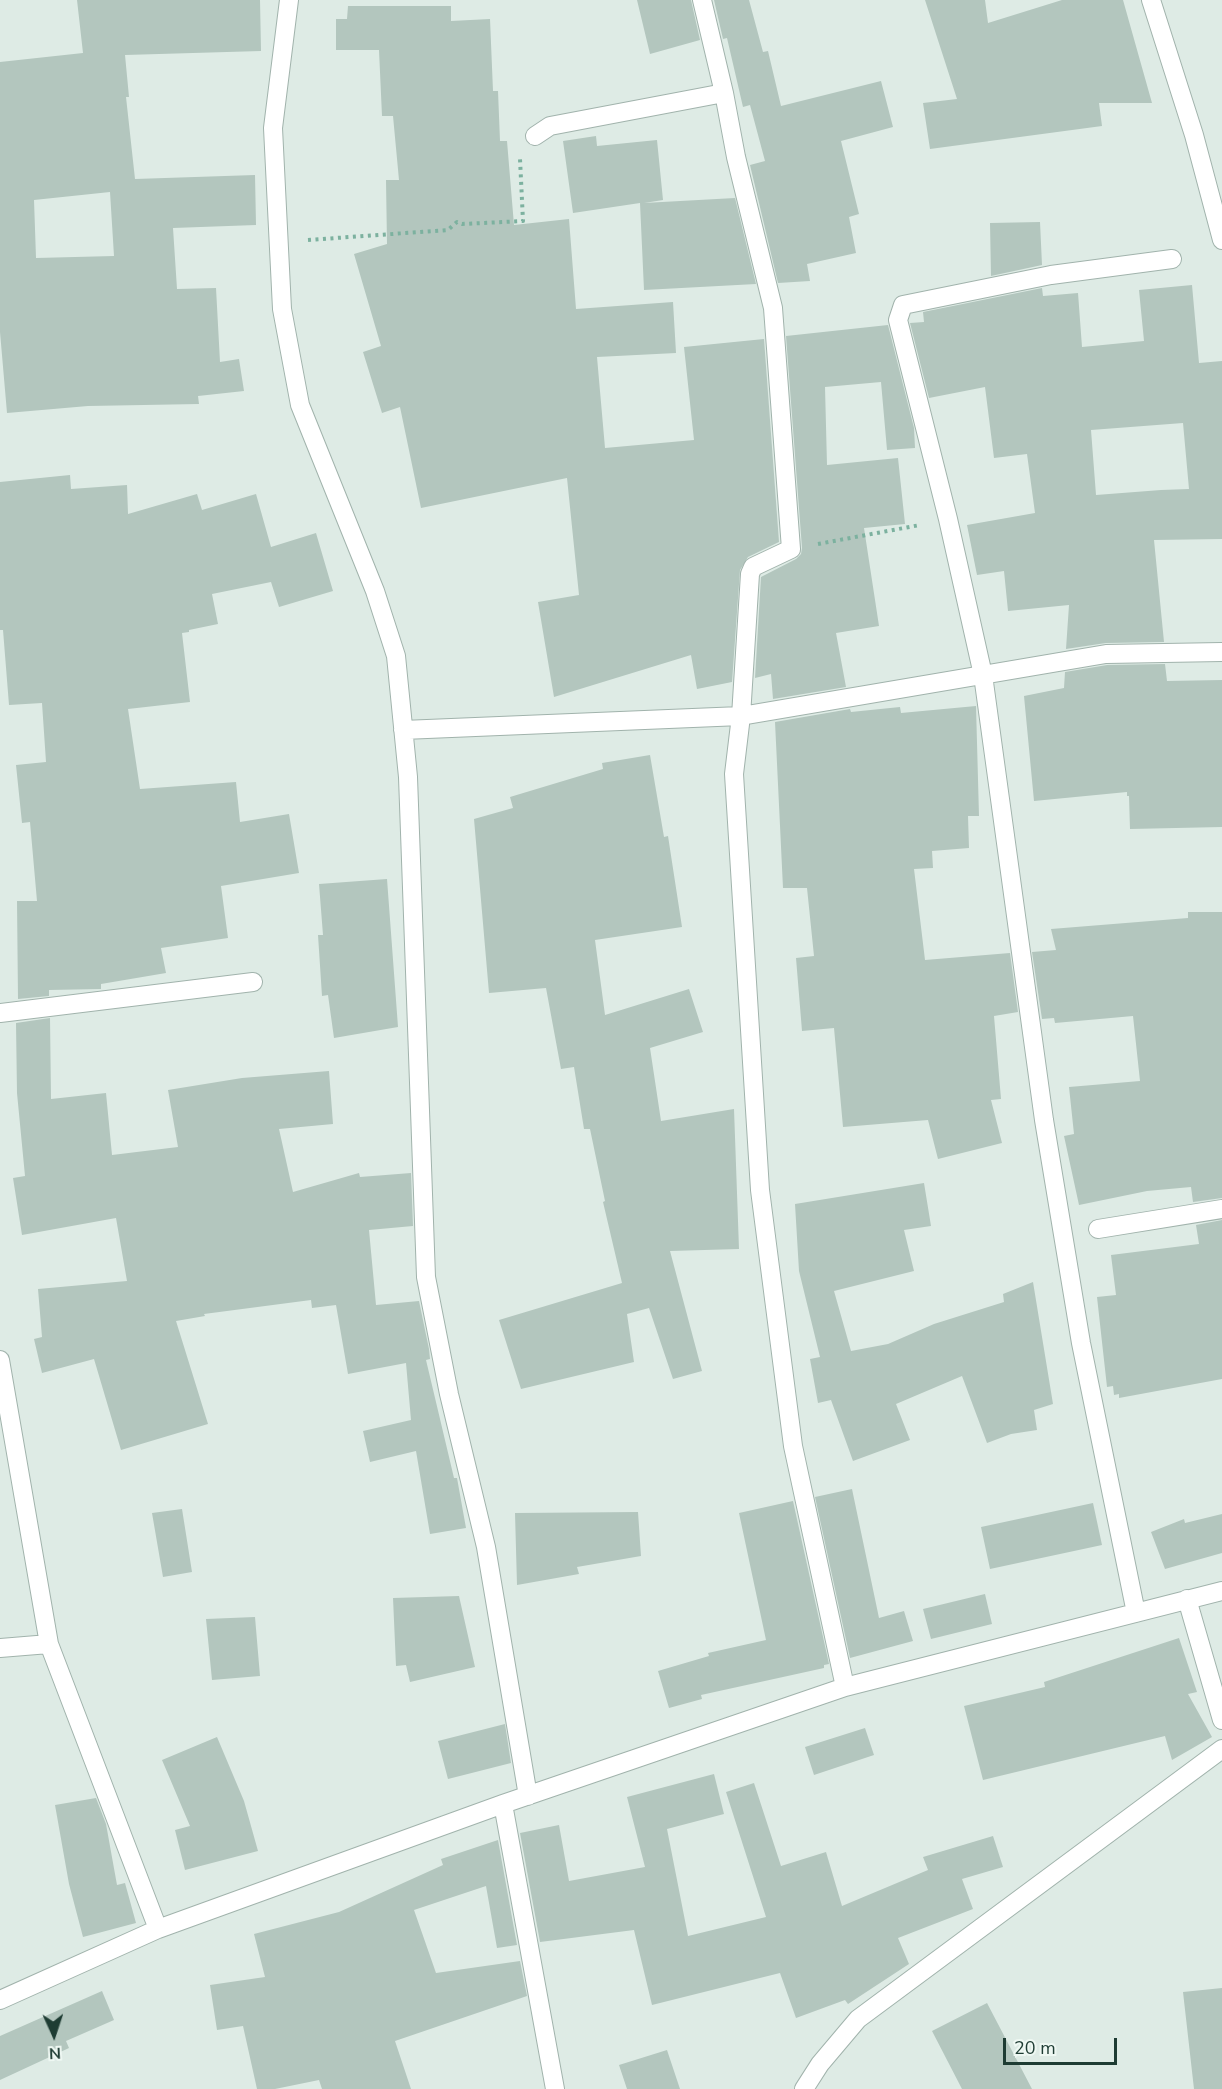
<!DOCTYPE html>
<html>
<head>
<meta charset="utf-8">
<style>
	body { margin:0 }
	#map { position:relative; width:1222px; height:2089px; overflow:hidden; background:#deebe5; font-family:"Nunito Sans",sans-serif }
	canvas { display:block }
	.north { position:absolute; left:24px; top:2005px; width:60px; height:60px; -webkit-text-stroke:4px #eff8f3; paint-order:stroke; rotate:177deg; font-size:16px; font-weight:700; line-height:24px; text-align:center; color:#1e3c33 }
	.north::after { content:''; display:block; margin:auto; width:21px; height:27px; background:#1e3c33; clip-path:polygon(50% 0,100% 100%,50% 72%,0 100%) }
	.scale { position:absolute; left:1003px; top:2038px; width:114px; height:27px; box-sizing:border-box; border:3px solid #1e3c33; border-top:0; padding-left:8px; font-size:18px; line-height:21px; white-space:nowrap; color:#1e3c33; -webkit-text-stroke:4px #eff8f3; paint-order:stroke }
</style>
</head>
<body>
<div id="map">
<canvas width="1222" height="2089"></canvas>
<div class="north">N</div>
<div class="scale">20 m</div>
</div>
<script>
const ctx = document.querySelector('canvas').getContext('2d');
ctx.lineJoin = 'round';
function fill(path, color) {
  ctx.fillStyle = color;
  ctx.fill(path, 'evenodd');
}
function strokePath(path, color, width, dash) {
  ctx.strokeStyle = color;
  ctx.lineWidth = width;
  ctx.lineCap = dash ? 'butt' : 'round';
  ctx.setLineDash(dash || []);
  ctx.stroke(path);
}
const building = new Path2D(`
	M77,0H260L261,51L125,55L129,97H126L135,179L255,175L256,225L173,228L177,289L216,288L220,362L239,359L244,391L198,396L199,404L88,406L7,413L0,332V62L83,53ZM110,192L114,256L36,258L34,200Z
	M637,0H691L700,40L650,54Z
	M714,0H749L763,52L768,51L781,106L881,81L893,127L841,141L859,214L849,217L856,253L807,264L810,281L778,283L750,165L765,161L750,105L743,107L727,38L723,39Z
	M925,0H985L988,23L1062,0H1123L1152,103H1099L1102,126L930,149L923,103L957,99Z
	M348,6H451V21L490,19L493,91H498L500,141H507L514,225L569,219L576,309L673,302L676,353L597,357L605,448L694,440L684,347L764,339L779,542L748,557L740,570L732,682L697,689L691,655L554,697L538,602L579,595L567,478L421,508L400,407L382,413L363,352L381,346L354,254L387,244L386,180H399L393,116H382L379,50H336V19H347Z
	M596,136L597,146L657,140L663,200L644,203L735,198L756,284L644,290L640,203L573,213L563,141Z
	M1040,222L1042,265L991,276L990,223Z
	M1192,285L1199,363L1222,361V539L1154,540L1164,642L1106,643L1066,649L1069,605L1008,611L1004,571L977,575L967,525L1035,513L1027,454L994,458L985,387L929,398L910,323L924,322L923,312L1042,288L1043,296L1078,293L1082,347L1144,341L1139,290ZM1183,423L1189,489L1161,490L1096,495L1091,430Z
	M888,325L914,428L915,448L887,450L881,382L825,387L827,465L898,458L905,524L864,528L879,626L836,633L846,687L773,699L771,674L755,678L761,577L796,559L801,554L802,548L786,336Z
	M70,475L71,489L127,485L128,514L197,494L202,510L256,494L271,547L316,533L333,591L279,607L271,582L212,594L218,624L189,630V632L182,633L190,702L128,709L140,789L236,782L240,822L289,814L299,873L221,886L228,938L161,948L166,973L101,984V989L49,990V996L18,999L17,901H37L30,822L22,823L16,765L46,762L42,703L9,705L3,630H0V482Z
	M1165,664L1167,681L1222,680V827L1130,829L1129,796H1127V792L1034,801L1024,696L1064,688L1065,672L1107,665Z
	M976,706L979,816H968L969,848L932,851L933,868L914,869L925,960L1010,953L1018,1012L994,1016L1001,1099L991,1100L1002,1143L938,1159L928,1120L843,1127L834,1028L802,1031L796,958L814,956L807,888H783L775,722L850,709L851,712L900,707L901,713Z
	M650,755L664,837L668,836L682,927L595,940L605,1015L689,989L703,1032L650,1048L661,1121L734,1109L739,1249L670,1251L702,1371L673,1379L649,1308L627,1314L634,1362L521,1389L499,1320L622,1283L603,1202L605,1201L590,1129H584L574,1067L561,1069L546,988L489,993L474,819L513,808L510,797L603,769L602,763Z
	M387,879L398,1027L334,1038L328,995L322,996L318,935H323L319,884Z
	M1188,912H1222V1198L1193,1202L1191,1187L1147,1191L1079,1205L1064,1136L1074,1134L1069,1087L1140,1081L1133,1016L1055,1023L1054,1018L1042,1019L1032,952L1056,950L1051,929L1188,918Z
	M50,1018L51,1099L106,1093L112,1155L178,1147L168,1090L242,1078L329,1071L333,1124L279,1129L293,1192L359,1173L360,1177L411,1173L413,1226L369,1230L376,1305L419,1301L429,1349L430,1359L426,1360L454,1478H457L466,1528L430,1534L416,1451L370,1462L363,1431L411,1420L406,1363L348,1374L336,1305L312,1308L311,1300L204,1314L205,1316L176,1321L208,1424L121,1450L94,1359L42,1373L34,1339L42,1337L38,1289L127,1281L116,1218L22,1235L13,1178L25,1176L17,1093L16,1023Z
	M924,1183L931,1226L904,1230L914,1271L834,1291L851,1351L888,1344L934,1324L1004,1302L1003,1294L1033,1282L1053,1404L1034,1410L1037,1430L1011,1434L987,1443L962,1376L896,1404L910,1440L853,1461L831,1400L818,1403L810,1359L820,1357L799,1271L795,1204Z
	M1222,1220V1379L1119,1398V1394L1114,1395L1113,1386L1107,1387L1097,1297L1116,1295L1111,1255L1199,1244L1196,1225Z
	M852,1489L879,1618L904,1611L913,1641L850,1658L815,1497Z
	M793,1501L829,1664L824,1665V1668L701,1695L702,1699L669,1708L658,1671L709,1656L708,1653L766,1640L739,1513Z
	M1093,1503L1102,1545L990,1569L981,1527Z
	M182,1509L192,1572L163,1577L152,1513Z
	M638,1512L641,1556L577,1567L579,1574L517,1585L515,1513Z
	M1222,1514V1553L1165,1569L1151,1532L1184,1519L1185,1523Z
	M985,1594L992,1624L931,1639L923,1609Z
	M459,1596L475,1667L410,1682L406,1665L396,1666L393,1598Z
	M255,1617L260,1676L212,1680L206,1619Z
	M1179,1638L1197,1692L1188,1694L1212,1737L1172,1760L1165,1736L983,1780L964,1706L1045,1687L1044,1682Z
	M505,1724L511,1763L448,1779L438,1741Z
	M865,1728L874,1755L814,1775L805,1747Z
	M217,1737L244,1801L258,1851L185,1870L175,1830L190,1826L162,1760Z
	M714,1774L724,1814L667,1829L688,1936L766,1917L726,1792L754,1783L781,1866L826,1852L842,1906L928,1870L923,1857L993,1836L1003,1867L962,1879L973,1909L898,1938L909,1964L848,2004L845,2000L796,2018L780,1973L652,2005L634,1930L540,1942L520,1833L559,1825L569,1881L645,1867L627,1797Z
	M96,1798L106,1824L117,1885L125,1883L136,1923L83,1937L69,1884L55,1805Z
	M498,1840L517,1945L497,1948L486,1886L414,1910L436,1973L520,1961L527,1996L395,2041L411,2089H322L319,2080L275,2089H257L243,2026L217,2030L210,1985L265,1977L254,1934L339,1912L443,1865L441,1859Z
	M1222,1988V2089H1194L1183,1992Z
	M102,1991L114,2020L66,2041L69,2048L0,2080V2036Z
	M987,2003L1032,2089H962L932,2031Z
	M667,2050L680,2089H627L619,2065Z`);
const path = new Path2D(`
	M308,240L448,230L457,222L462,224L523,221L520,159
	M818,544L920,525`);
const street = new Path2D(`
	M289,0L273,128L282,309L300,405L375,591L396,656L408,777L426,1277L449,1394L486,1547L528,1796
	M1151,0L1194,135L1222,240
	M535,136L550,126L724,93L702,0
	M403,730L741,716L750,574L753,567L791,549L773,308L736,157L724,93
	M0,1013L253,982
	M1098,1229L1222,1209
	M0,1360L49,1644L158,1929
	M1187,1599L1222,1720
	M1136,1613L1081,1343L1044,1120L983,675L948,519L898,320L903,305L1051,275L1172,259
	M0,1648L49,1644
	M845,1687L793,1446L760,1190L734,774L741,716L1106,654L1222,652
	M503,1804L555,2089
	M0,2000L158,1929L503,1804L845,1687L1222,1591
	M804,2089L820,2064L858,2019L1222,1749`);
fill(building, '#b3c6be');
strokePath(street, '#a1b3ac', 20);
strokePath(path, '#7cb19f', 4, [3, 4.5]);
strokePath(street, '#fff', 18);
</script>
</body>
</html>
